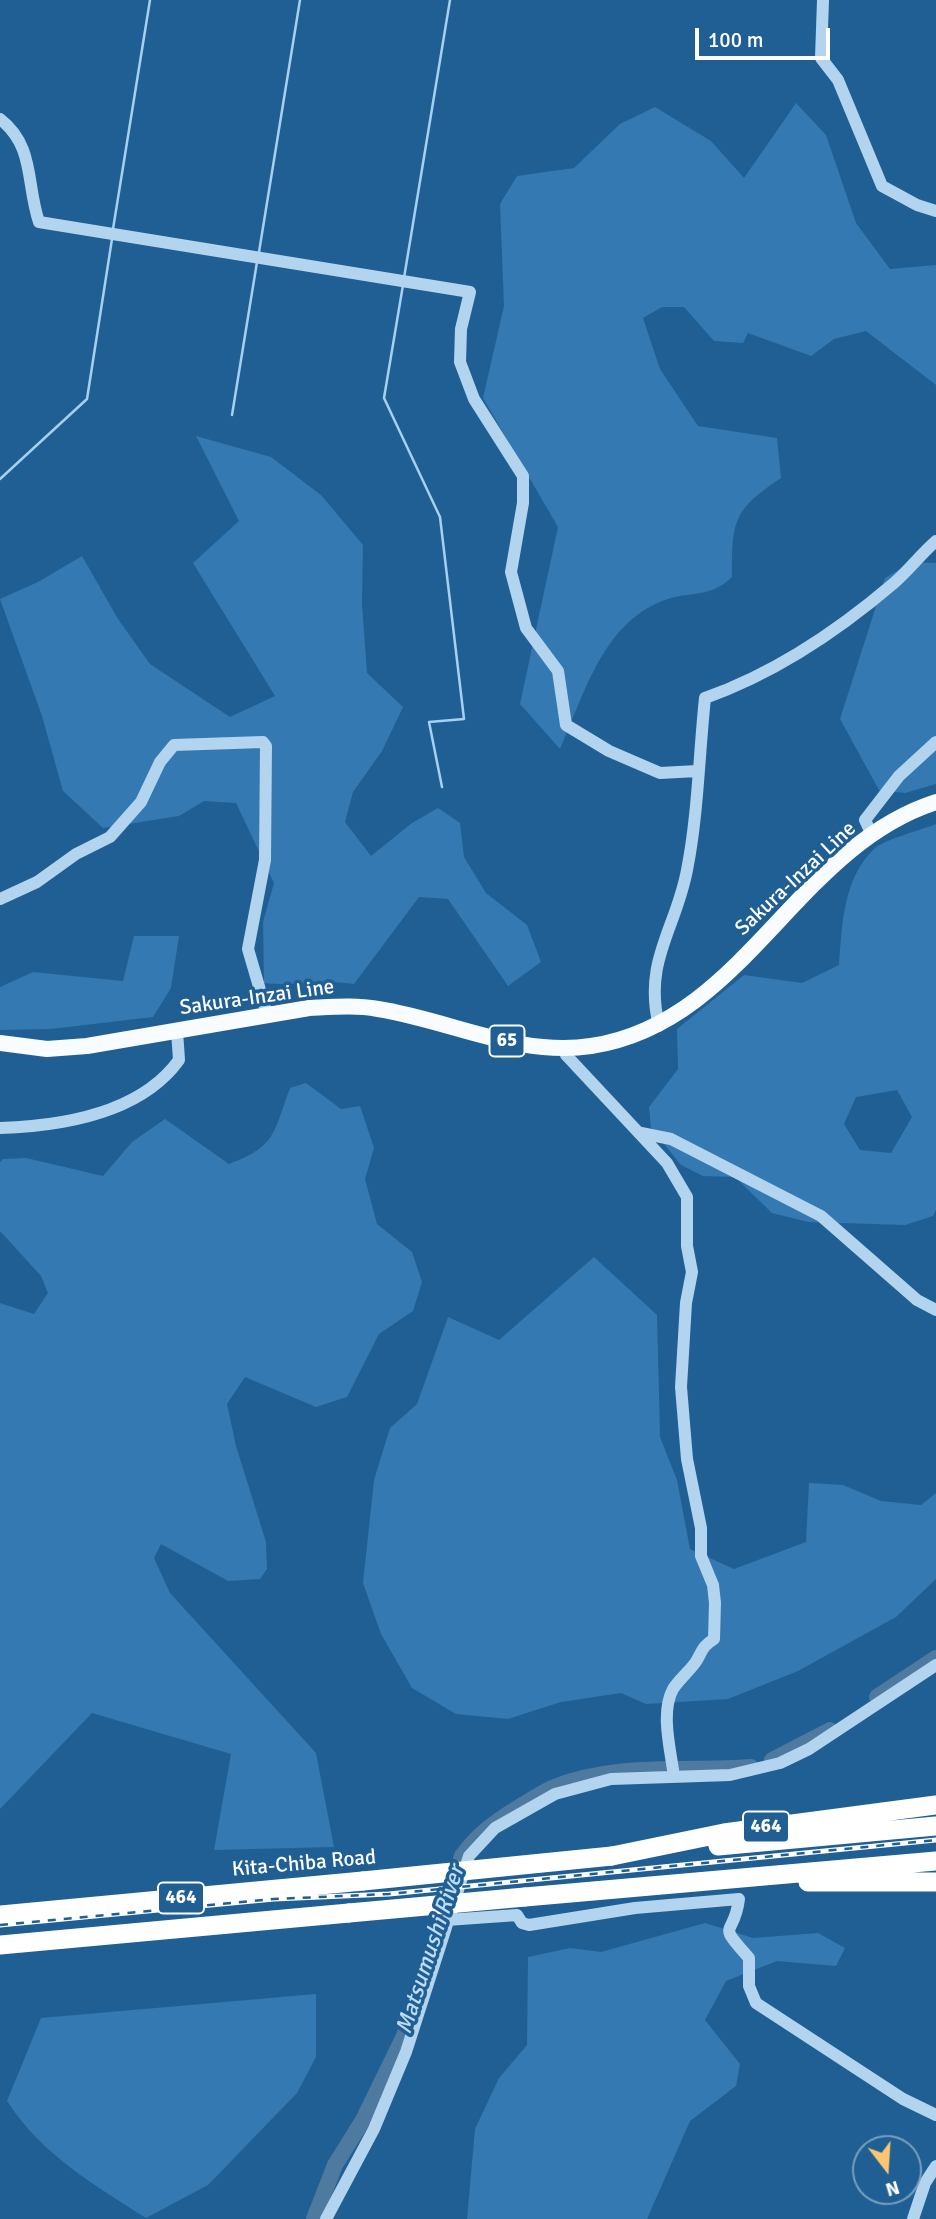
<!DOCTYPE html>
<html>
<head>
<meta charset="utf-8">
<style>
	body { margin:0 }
	#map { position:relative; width:936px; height:2219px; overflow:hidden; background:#205f93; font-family:Signika,sans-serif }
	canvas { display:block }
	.north { position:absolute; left:852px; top:2135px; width:70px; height:70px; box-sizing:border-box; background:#205f93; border:2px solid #799fbe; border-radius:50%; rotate:163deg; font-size:19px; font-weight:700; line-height:28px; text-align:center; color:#fff }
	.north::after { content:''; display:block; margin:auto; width:24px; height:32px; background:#fbc572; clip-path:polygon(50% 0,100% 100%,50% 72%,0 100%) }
	.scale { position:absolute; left:695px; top:28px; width:135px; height:32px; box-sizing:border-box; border:4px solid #fff; border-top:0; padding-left:9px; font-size:21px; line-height:24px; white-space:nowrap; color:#fff; -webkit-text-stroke:5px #205f93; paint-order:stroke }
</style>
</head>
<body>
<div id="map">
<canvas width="936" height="2219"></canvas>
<div class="north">N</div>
<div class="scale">100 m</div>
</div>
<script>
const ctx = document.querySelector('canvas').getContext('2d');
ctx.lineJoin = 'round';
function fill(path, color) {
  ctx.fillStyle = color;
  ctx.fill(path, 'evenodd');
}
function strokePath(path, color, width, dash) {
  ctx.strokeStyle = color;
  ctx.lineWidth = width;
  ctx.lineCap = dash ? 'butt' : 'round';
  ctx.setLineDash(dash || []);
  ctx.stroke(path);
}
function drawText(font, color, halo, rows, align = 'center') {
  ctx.font = font + ' Signika,sans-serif';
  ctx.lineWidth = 7;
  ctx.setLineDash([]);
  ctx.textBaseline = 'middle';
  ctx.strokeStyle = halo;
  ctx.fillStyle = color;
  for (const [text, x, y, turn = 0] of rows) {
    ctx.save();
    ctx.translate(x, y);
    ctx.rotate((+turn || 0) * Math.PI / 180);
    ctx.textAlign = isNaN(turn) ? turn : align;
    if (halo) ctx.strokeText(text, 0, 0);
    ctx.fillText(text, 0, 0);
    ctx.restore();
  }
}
const green = new Path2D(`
	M796,103L826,135L856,223L890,269L936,265V385L866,331L834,339L811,356L748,333L743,343L714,341L684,307H662L643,318L660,369L698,426L777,438L781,478C733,510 732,521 732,577C708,600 689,590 662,601C602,625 584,695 560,749L520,704L558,527L483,398L504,306L500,204L517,176L574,168L620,124L655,107L711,141L744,178Z
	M196,436L271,457L321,495L363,545L362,604L367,673L403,707L382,751L353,792L345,822L371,856L412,823L438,808L460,823L464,857L486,893L527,925L541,962L508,986L448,899L419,897L354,984C323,979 295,987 264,983L263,922L274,883L236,803L204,801L179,816L103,828L63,791L42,716L0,599L38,582L82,556L118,619L150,664L230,717L275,696L193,563L239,521Z
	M912,562L936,563V784L905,793L879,790L840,719L885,578Z
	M936,824V1210L933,1216L905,1225L808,1222L772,1213L735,1177L703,1176L681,1165L651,1128L649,1107L678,1069L677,1029L744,975L802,983L839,965C842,925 843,878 875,848C886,839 921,830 936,824ZM897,1090L912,1117L891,1153L860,1150L844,1124L856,1097Z
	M134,936H179L171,988L153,1017L51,1029L0,1030V987L33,972L123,981Z
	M306,1083L341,1109L360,1106L374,1148L365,1179L377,1224L412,1252L422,1282L413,1311L379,1334L347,1397L316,1407L245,1377L227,1404L236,1446L266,1542L267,1569L260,1579L228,1581L161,1544L154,1558L170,1593L316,1753L334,1847L214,1850L231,1754L92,1713L0,1809V1303L34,1314L48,1293L41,1276L0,1231V1162L3,1159L26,1158L103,1176L132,1142L165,1119L229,1164C277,1146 273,1133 290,1088Z
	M594,1257L657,1315L660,1437L677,1480L690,1549L734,1569L806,1542L809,1483L843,1485L881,1501L921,1505L936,1493V1579L896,1617L798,1671L728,1699L646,1704L621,1693L561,1702L508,1719L456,1714L412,1688L381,1634L363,1583L374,1480L390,1428L417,1404L448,1317L499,1340Z
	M705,1923L753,1938L818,1933L845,1948L836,1966L777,1961L726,1981L705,2020L740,2064L736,2086L690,2121L647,2219H467L475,2129L499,2078L527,2045L528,1957L570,1948L601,1952Z
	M316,1994V2057L297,2093L208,2185L146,2218C93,2184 42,2155 7,2101L41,2018Z`);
const stream = new Path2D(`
	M113,229L150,0
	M259,252L300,0
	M404,278L450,0
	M403,285L384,398L440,517L464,719L429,722L442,787
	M232,415L257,262
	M0,479L87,399L112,239`);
const river = new Path2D(`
	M877,1697L936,1658
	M772,1760L830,1730
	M314,2219L335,2165L363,2120L404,2036L462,1856C478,1834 496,1821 519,1807C530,1801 541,1793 552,1788C613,1762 687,1772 751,1767`);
const minor = new Path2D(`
	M823,0L821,58L838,80L882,186L917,205L936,211
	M0,119C35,146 26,184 39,222L470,292L461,329L460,362L474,399L523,476V503L511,572L526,628L558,671L566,725L609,751L660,773L697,771
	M872,835L865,820L899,776L936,742
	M0,899L37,882L76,854L110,837L141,802L160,762L174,745L263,742L266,746L265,860L248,949L267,1014
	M659,1026C643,961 676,929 687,870C698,815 699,754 705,698C773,674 839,630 894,583C909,570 921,554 936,541
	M564,1048L566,1055L667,1163L687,1197V1246L692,1272L686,1303L681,1387L687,1459L701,1528V1556L713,1585L715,1603L714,1639C703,1646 703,1649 697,1660C692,1669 680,1678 673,1689C660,1713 671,1751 674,1777
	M0,1128C62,1126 140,1114 179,1060L177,1031
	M641,1133L671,1139L821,1216L917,1300L936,1310
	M447,1920L517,1915L522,1923L529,1925L635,1908L739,1899C734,1939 715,1920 749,1958V1986L756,2003L903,2099L936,2115
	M326,2219L374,2129L406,2052L469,1856L495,1828L555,1794L611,1779L730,1775L780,1763L809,1749L936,1665
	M913,2219L925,2183L936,2166`);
const major = new Path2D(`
	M0,1043L47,1049L87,1046L309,1008C332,1007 355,1005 378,1009C449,1020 518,1057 591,1046C744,1023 795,847 936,802`);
const highway = new Path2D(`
	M718,1846L936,1826
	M612,1856L724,1833L936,1805
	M808,1882H936
	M525,1897L936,1861
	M0,1915L363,1881
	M0,1945L349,1913`);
const rail = new Path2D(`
	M0,1925L274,1899L389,1894L936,1840`);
const highwayBridge = new Path2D(`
	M363,1881L612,1856
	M349,1913L525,1897`);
const shields = [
	[507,1041,35],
	[766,1827,46],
	[181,1898,46]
];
const shieldNames = [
	["65",507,1041],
	["464",766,1827],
	["464",181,1898]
];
const streetNames = [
	["Sakura-Inzai Line",796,879,-43],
	["Sakura-Inzai Line",257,998,-8],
	["Kita-Chiba Road",304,1864,-5]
];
const waterNames = [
	["Matsumushi River",431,1950,-72]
];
fill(green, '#3479b1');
strokePath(stream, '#a6d0ef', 2.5);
strokePath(river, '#4f7a9f', 16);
strokePath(minor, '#b2d4ee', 12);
strokePath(major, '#f9fcff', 16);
strokePath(highway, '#fff', 19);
strokePath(rail, '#fff', 5);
strokePath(rail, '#205f93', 2.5, [8]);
strokePath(highwayBridge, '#fff', 19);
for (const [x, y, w] of shields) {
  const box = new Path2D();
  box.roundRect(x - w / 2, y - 15.5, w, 31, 5);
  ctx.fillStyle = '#205f93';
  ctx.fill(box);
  strokePath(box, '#fff', 2);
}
drawText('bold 19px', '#fff', null, shieldNames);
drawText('21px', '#fff', '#205f93', streetNames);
drawText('italic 23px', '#beddf5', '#205f93', waterNames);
</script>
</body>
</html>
